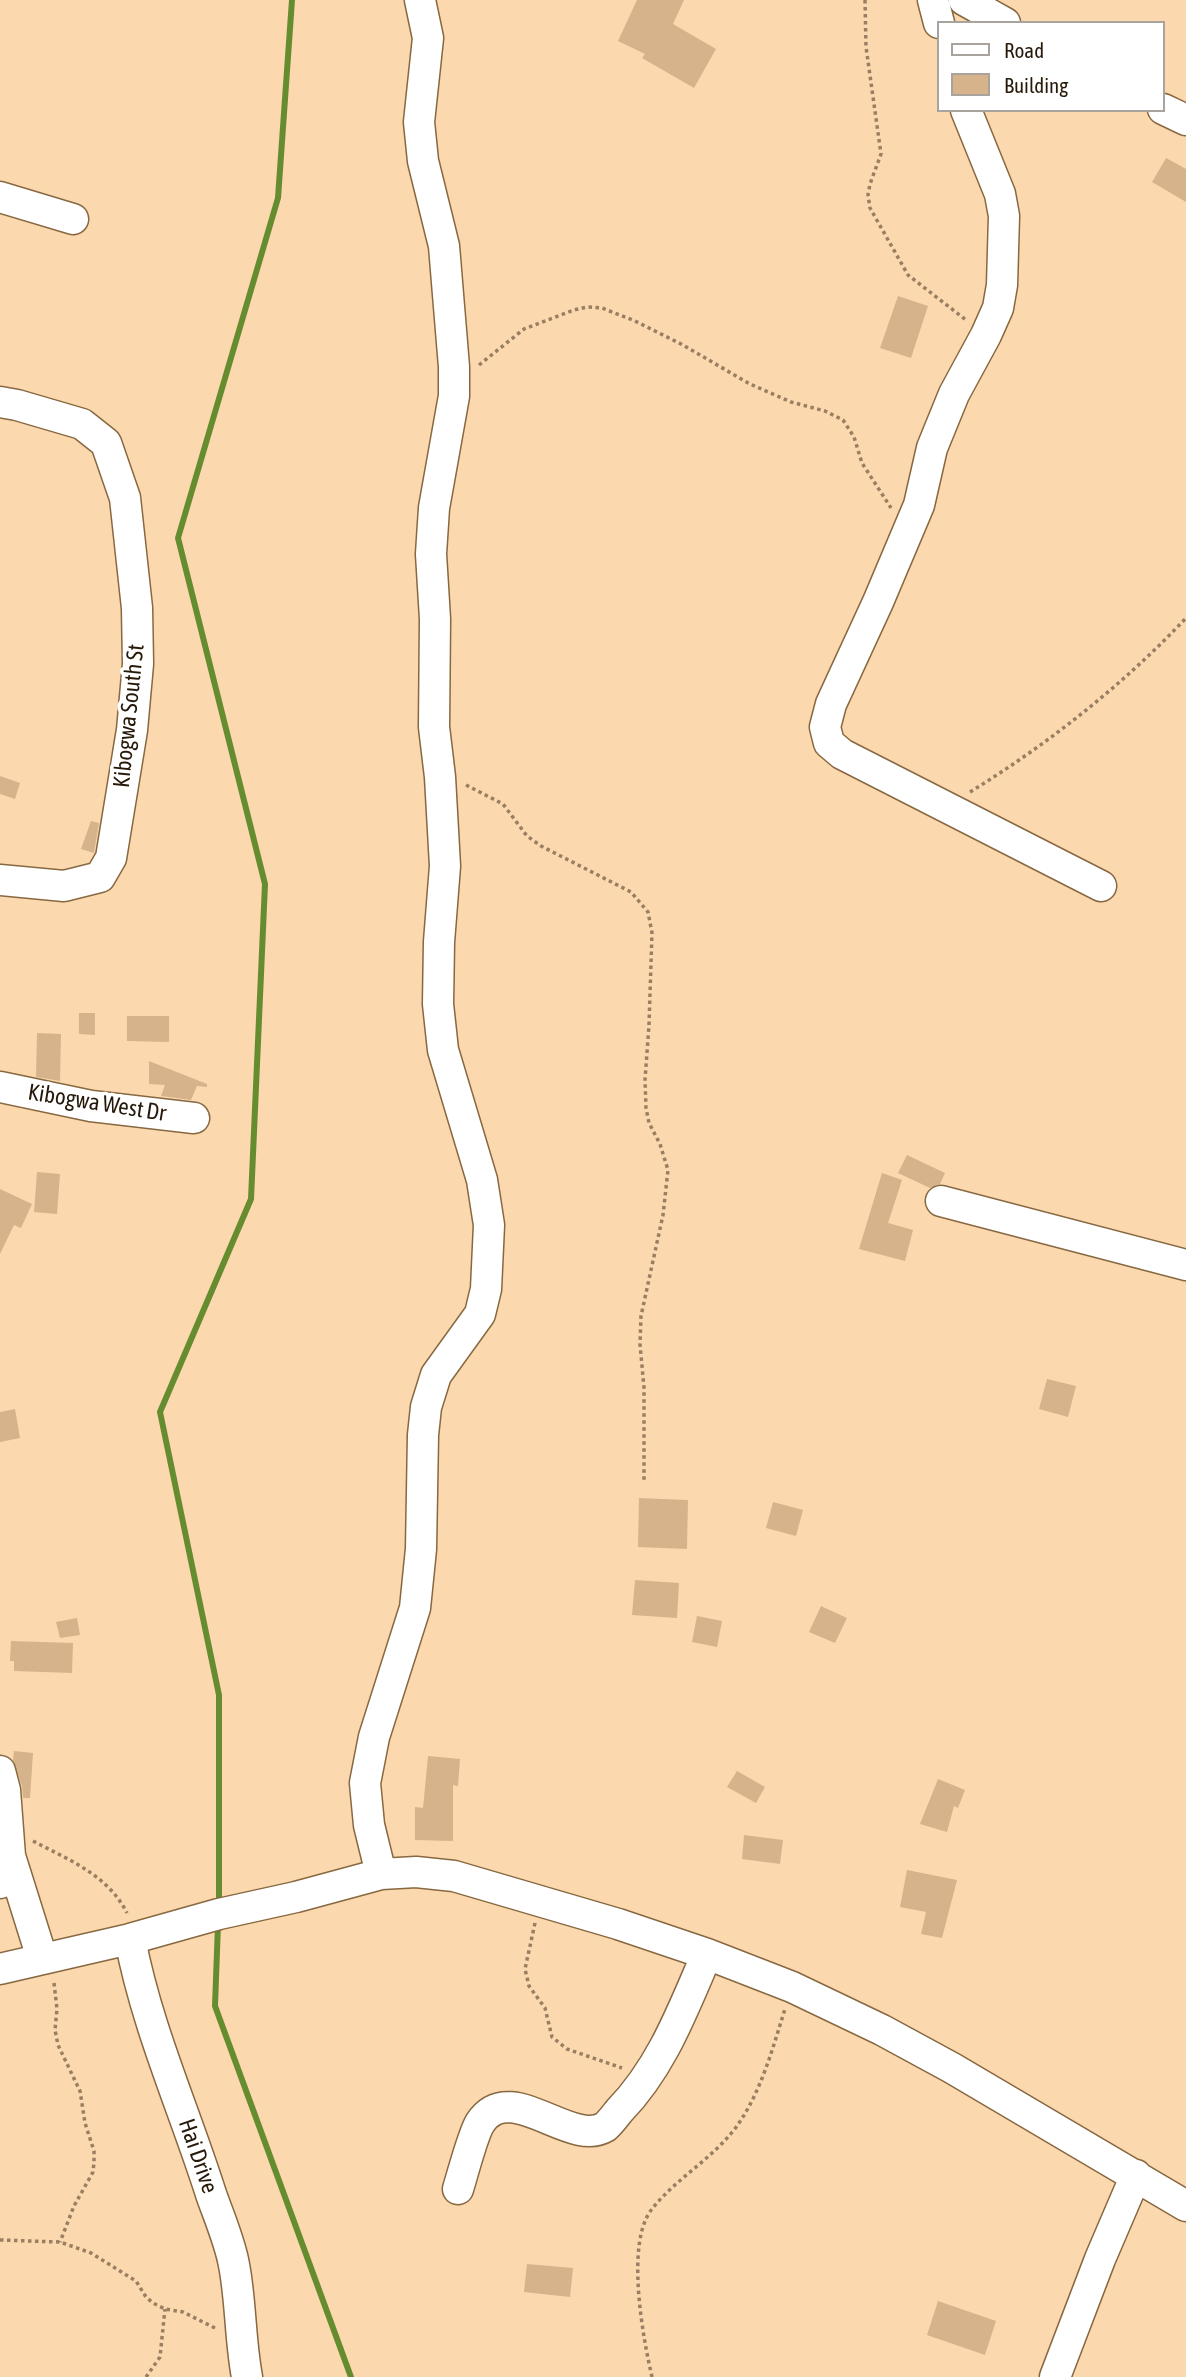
<!DOCTYPE html>
<html>
<head>
<meta charset="utf-8">
<style>
	body { margin:0 }
	#map { position:relative; width:1186px; height:2377px; overflow:hidden; background:#fcd8ae; font-family:"Asap Condensed",sans-serif }
	canvas { display:block }
	.legend { position:absolute; left:937px; top:21px; width:228px; height:91px; box-sizing:border-box; background:#fff; border:2px solid #a8a39d; margin:0; padding:9px 12px; list-style:none; font-size:21px; color:#261909 }
	.legend li { display:flex; align-items:center; gap:14px; height:35px }
	.legend b { width:35px; border:2px solid #a8a39d }
</style>
</head>
<body>
<div id="map">
<canvas width="1186" height="2377"></canvas>
<ul class="legend">
<li><b style="height:9px;background:#fff"></b>Road</li>
<li><b style="height:19px;background:#d6b38a"></b>Building</li>
</ul>
</div>
<script>
const ctx = document.querySelector('canvas').getContext('2d');
ctx.lineJoin = 'round';
function strokePath(path, color, width, dash) {
  ctx.strokeStyle = color;
  ctx.lineWidth = width;
  ctx.lineCap = dash ? 'butt' : 'round';
  ctx.setLineDash(dash || []);
  ctx.stroke(path);
}
function fill(path, color) {
  ctx.fillStyle = color;
  ctx.fill(path, 'evenodd');
}
function drawText(font, color, halo, rows, align = 'center') {
  ctx.font = font + ' "Asap Condensed",sans-serif';
  ctx.lineWidth = 7;
  ctx.setLineDash([]);
  ctx.textBaseline = 'middle';
  ctx.strokeStyle = halo;
  ctx.fillStyle = color;
  for (const [text, x, y, turn = 0] of rows) {
    ctx.save();
    ctx.translate(x, y);
    ctx.rotate((+turn || 0) * Math.PI / 180);
    ctx.textAlign = isNaN(turn) ? turn : align;
    if (halo) ctx.strokeText(text, 0, 0);
    ctx.fillText(text, 0, 0);
    ctx.restore();
  }
}
const stream = new Path2D(`
	M219,1906V1695L160,1412L251,1199L265,884L178,538L278,198L292,0
	M218,1924L215,2006L351,2377`);
const building = new Path2D(`
	M637,0H684L673,24L716,49L694,88L642,58L645,54L618,41Z
	M1166,158L1186,169V202L1152,182Z
	M898,296L928,306L911,358L880,348Z
	M0,776L20,783L15,799L0,794Z
	M91,821L99,823L94,853L81,849Z
	M79,1013H95V1035L79,1034Z
	M127,1016H169V1042L127,1041Z
	M37,1033L61,1034L60,1081L36,1077Z
	M149,1061L207,1084V1087L197,1086L191,1100L161,1096L165,1085L149,1084Z
	M907,1155L945,1173L940,1184L930,1188L898,1173Z
	M37,1172L60,1174L57,1214L34,1212Z
	M882,1173L902,1180L888,1223L913,1230L905,1261L859,1249Z
	M0,1189L32,1204L21,1228L14,1225L0,1254Z
	M1047,1379L1076,1386L1068,1417L1039,1409Z
	M15,1409L20,1438L0,1442V1412Z
	M639,1498L688,1500L687,1549L638,1547Z
	M773,1502L803,1510L796,1536L766,1528Z
	M635,1580L679,1583L677,1618L632,1615Z
	M821,1606L847,1618L835,1643L809,1632Z
	M697,1616L722,1621L717,1647L692,1642Z
	M77,1618L80,1635L60,1638L56,1622Z
	M11,1641L73,1643L72,1673L14,1671V1661H10Z
	M14,1751L33,1753L30,1798H23L22,1786L13,1760Z
	M428,1756L460,1759L458,1786L453,1785V1841L415,1840V1807L423,1808Z
	M737,1771L765,1787L756,1803L727,1787Z
	M938,1779L965,1790L958,1808L954,1806L947,1832L920,1824Z
	M744,1835L783,1840L780,1864L742,1859Z
	M907,1870L957,1880L942,1938L921,1934L926,1912L900,1907Z
	M527,2264L573,2268L570,2297L524,2292Z
	M938,2301L996,2321L985,2355L927,2335Z`);
const path = new Path2D(`
	M865,0L866,47L881,154L870,184L868,195L870,208L908,275L966,320
	M479,365L524,329L574,310L587,307L602,308L635,321L681,344L750,384L791,402L825,411L843,420L854,437L862,463L891,508
	M466,785L503,804L527,836L541,846L631,892L648,912L652,933L649,1025L645,1080L646,1108L649,1123L660,1144L668,1170L663,1215L641,1316L640,1344L644,1388V1480
	M970,792C1048,744 1123,685 1186,618
	M33,1841C69,1860 108,1875 127,1913
	M535,1923L525,1969L529,1986L545,2008L552,2037L567,2049L622,2068
	M54,1983L57,2009L55,2030L58,2045L80,2091L85,2123L94,2151V2162L93,2172L74,2206L60,2242
	M0,2240L60,2242L91,2253L136,2281L146,2297L153,2303L165,2309L183,2312L215,2328
	M146,2377L160,2357L165,2309
	M652,2377C643,2338 625,2242 652,2209C677,2177 716,2157 739,2123C762,2089 773,2047 785,2009`);
const minor = new Path2D(`
	M933,0L939,23
	M964,0L1005,23
	M1163,109L1186,120
	M966,110L1000,194L1004,216L1002,285L998,308L986,335L954,394L932,448L919,505L878,602L831,704L825,727L829,743L842,754L1101,886
	M0,197L73,219
	M0,402L17,405L82,424L106,443L125,498L137,608L138,664L132,730L111,858L100,877L64,886L0,880
	M0,1087L91,1106L194,1118
	M941,1201L1186,1265
	M0,1771L5,1790L10,1856L0,1883
	M10,1856L42,1958
	M381,1874L369,1825L365,1783L374,1737L415,1608L421,1549L423,1435L426,1407L436,1375L480,1314L486,1289L489,1225L482,1180L443,1050L438,1004L439,942L445,866L440,777L434,727L435,619L431,554L434,508L454,396V367L444,246L423,161L419,122L428,38L420,0
	M130,1939C147,2028 184,2109 211,2194C219,2217 230,2242 234,2265C241,2301 240,2340 247,2377
	M0,1969L130,1939L219,1914L296,1897L381,1874L416,1872L454,1876L618,1924L707,1954L792,1987L882,2030L952,2068L1186,2206
	M458,2189C463,2173 473,2134 480,2123C510,2077 570,2148 605,2127C610,2123 615,2116 619,2111C662,2067 683,2009 707,1954
	M1055,2377L1100,2259L1136,2175`);
const streetNames = [
	["Kibogwa South St",129,716,-84],
	["Kibogwa West Dr",97,1103,9],
	["Hai Drive",198,2156,71]
];
strokePath(stream, '#668c30', 6);
fill(building, '#d6b38a');
strokePath(minor, '#876841', 33);
strokePath(path, '#997f62', 3.5, [3.5, 3.5]);
strokePath(minor, '#fff', 30);
drawText('23px', '#261909', '#fff', streetNames);
</script>
</body>
</html>
